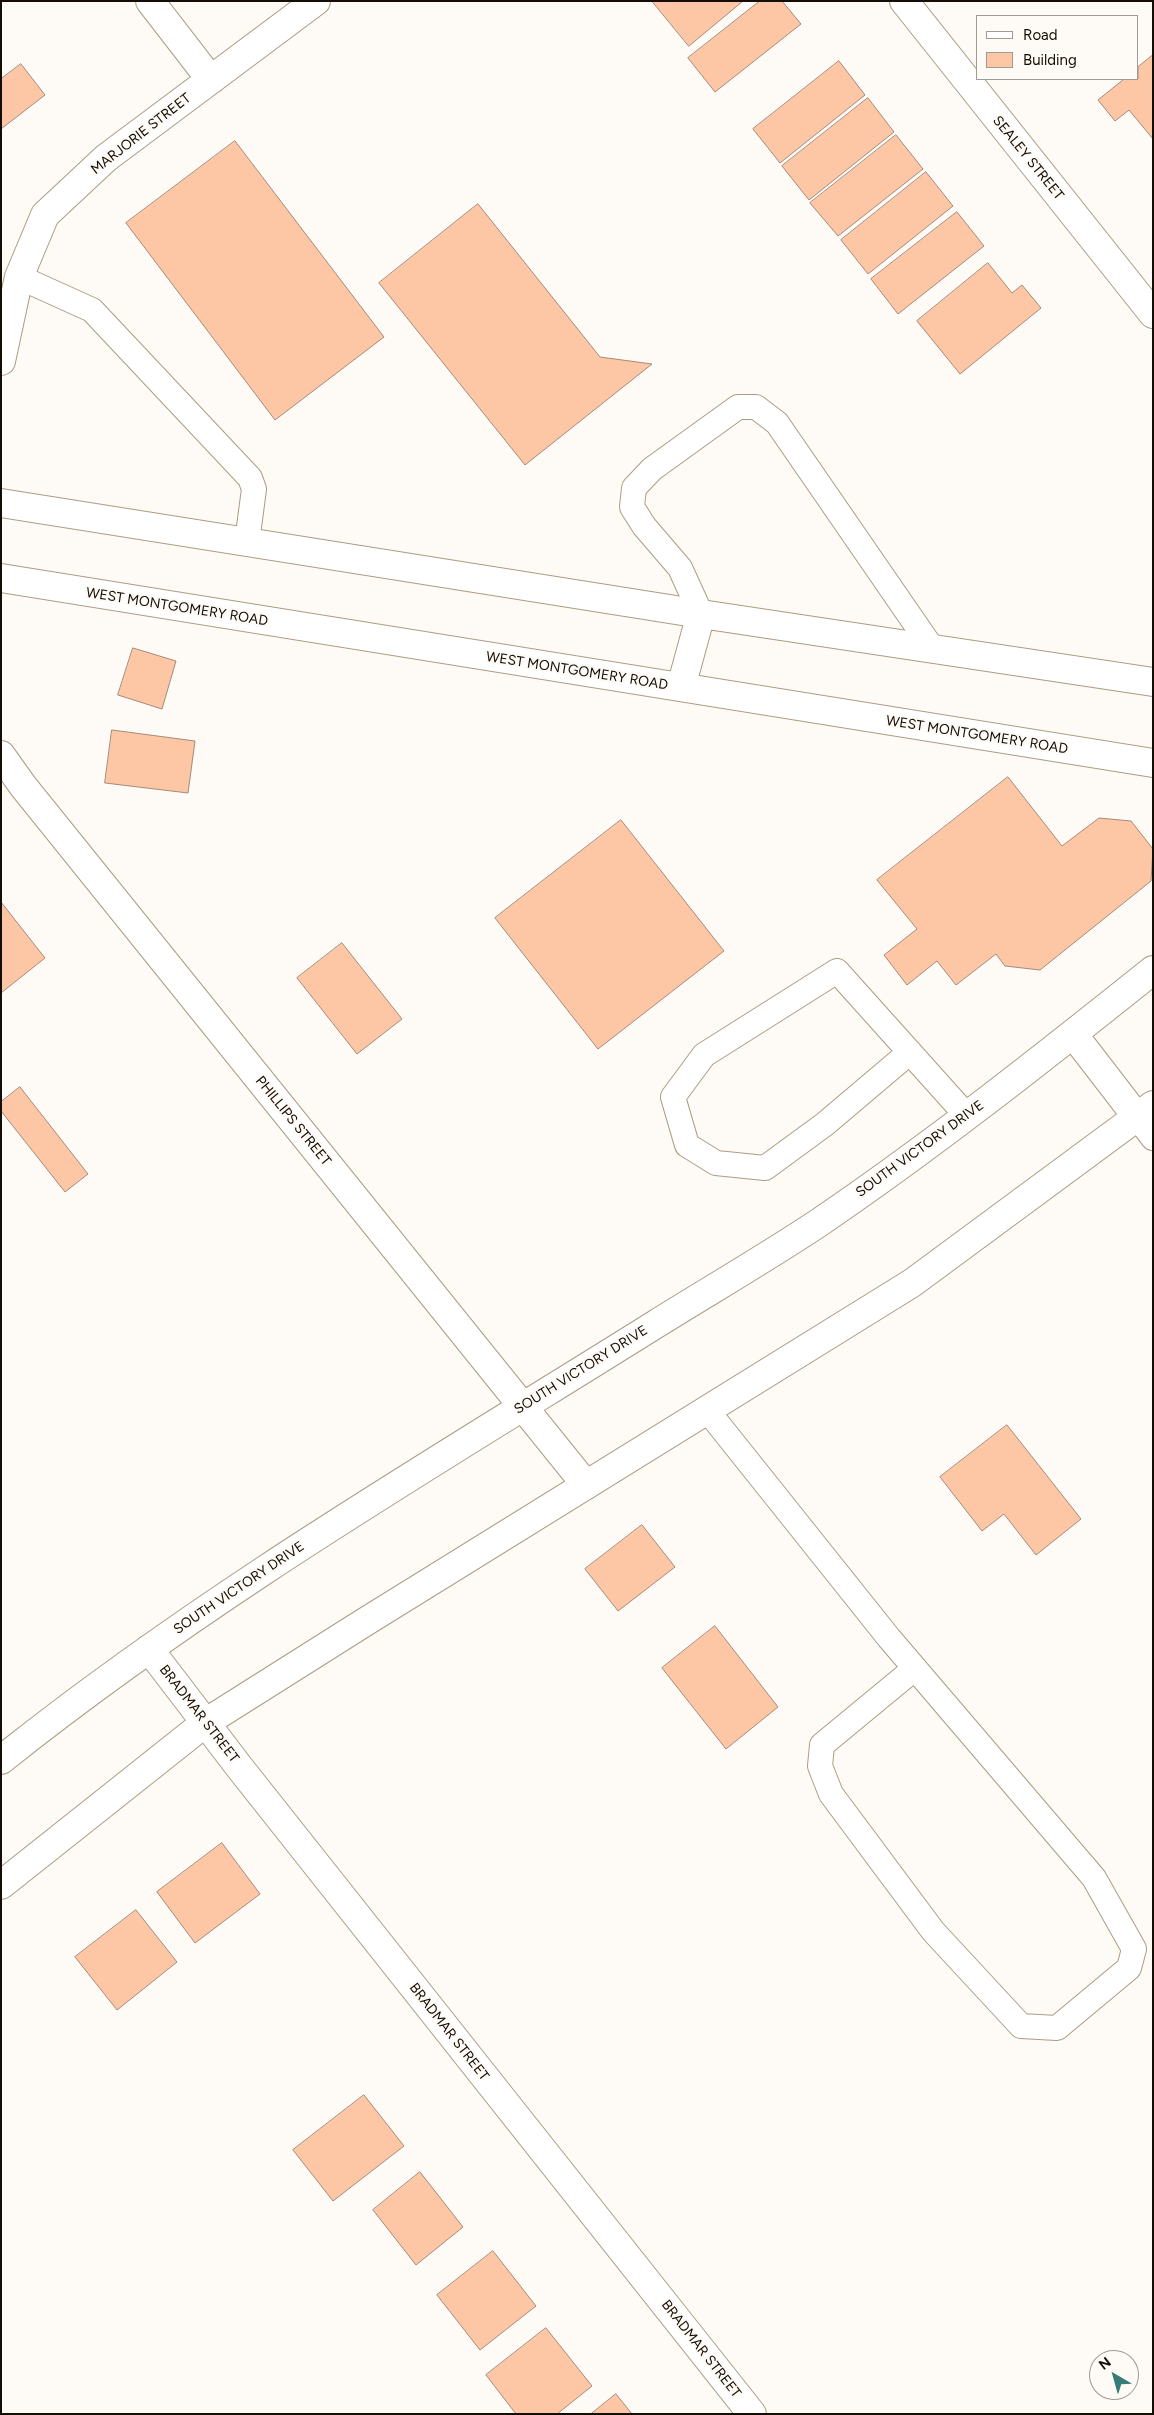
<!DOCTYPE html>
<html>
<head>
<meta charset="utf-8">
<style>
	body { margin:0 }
	#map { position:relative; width:1154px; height:2415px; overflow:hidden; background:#fefaf5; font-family:Figtree,sans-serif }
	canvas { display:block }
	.frame { position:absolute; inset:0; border:2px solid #130d05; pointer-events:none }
	.legend { position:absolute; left:976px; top:15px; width:162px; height:65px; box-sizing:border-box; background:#fefaf5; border:1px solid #a09b95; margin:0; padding:6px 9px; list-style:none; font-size:15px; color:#130d05 }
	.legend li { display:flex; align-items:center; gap:10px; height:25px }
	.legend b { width:25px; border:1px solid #a09b95 }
	.north { position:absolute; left:1089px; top:2350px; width:50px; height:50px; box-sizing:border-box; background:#fefaf5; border:1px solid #a09b95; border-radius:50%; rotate:322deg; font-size:14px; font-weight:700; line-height:20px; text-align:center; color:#130d05 }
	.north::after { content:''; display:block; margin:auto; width:18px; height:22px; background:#367d78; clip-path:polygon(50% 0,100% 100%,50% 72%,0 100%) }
</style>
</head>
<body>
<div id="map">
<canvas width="1154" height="2415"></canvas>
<div class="frame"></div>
<ul class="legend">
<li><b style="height:6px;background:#fff"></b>Road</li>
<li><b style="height:14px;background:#fdc6a5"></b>Building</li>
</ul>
<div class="north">N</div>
</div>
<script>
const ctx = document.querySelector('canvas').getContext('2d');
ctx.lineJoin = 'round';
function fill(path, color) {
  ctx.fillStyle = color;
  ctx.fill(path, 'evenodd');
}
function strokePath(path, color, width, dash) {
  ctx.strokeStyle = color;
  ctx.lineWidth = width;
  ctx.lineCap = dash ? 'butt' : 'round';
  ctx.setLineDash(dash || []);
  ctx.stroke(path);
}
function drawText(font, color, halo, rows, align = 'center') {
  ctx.font = font + ' Figtree,sans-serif';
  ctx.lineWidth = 4.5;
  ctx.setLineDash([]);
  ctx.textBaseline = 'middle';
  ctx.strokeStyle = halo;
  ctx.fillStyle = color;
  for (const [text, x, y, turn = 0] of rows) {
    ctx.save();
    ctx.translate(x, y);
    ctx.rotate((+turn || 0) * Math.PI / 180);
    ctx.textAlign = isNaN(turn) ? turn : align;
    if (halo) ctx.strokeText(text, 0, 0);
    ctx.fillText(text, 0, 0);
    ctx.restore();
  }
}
const building = new Path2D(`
	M652,1H743L689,46Z
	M760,1H782L801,24L715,92L688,58Z
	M1153,55V139L1129,110L1115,121L1098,100L1124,79H1138V67Z
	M839,61L865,95L780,163L753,129Z
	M21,64L45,95L1,129V79Z
	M868,98L894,132L809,200L782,166Z
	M896,135L923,169L838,236L810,203Z
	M235,141L384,337L275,420L126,223Z
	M926,172L953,206L868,274L841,240Z
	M478,204L600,357L652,364L525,465L379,283Z
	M957,212L984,246L898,314L871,279Z
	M988,263L1012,293L1022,285L1041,308L960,374L917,321Z
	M133,648L176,661L162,709L118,695Z
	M112,730L195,741L188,793L105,783Z
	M1008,777L1062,846L1099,818L1131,821L1153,849L1151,881L1040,970L1005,966L996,954L956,985L937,961L907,985L884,955L917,929L877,880Z
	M621,820L724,951L598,1049L495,918Z
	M1,902L45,958L1,993Z
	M342,943L402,1019L357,1054L297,978Z
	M20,1087L88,1174L65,1192L1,1111V1102Z
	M1007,1425L1081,1519L1036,1555L1004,1514L982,1531L940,1477Z
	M642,1525L675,1567L618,1611L585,1569Z
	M715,1626L778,1707L726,1749L662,1668Z
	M222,1843L260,1894L195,1943L157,1892Z
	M136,1910L177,1962L117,2010L75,1957Z
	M364,2095L404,2146L333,2201L293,2150Z
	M420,2172L463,2227L416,2265L373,2210Z
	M493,2251L536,2306L480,2350L437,2295Z
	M546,2328L592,2386L557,2414H516L486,2375Z
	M616,2394L632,2414H591Z`);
const lane = new Path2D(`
	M19,277L92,310L250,478L254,489L247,542
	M701,614L680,568L644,526L632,507L634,488L652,469L738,407H756L777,423L932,648
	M910,1052L825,1124L765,1168L716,1163L687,1145L673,1097L704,1055L837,971L967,1116
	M1137,1117L1153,1138
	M707,1410L889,1638L1094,1878L1134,1949L1129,1968L1057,2028L1021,2026L933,1931L831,1794L820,1766L822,1745L914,1669`);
const street = new Path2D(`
	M150,1L211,80
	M904,1L1153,314
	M1,361L19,277L45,215L106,158L316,1
	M1,755L23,786L586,1485
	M149,1649L240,1768L752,2414`);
const secondary = new Path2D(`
	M1,503L701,614L1153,682
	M1,578L1153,763
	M681,687L701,614
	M1073,1034L1137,1117
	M1,1760C206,1596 434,1463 656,1324C709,1291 764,1259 817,1224C933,1145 1043,1058 1153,970
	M1,1885L205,1723L365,1622L912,1283L1153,1105`);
const streetNames = [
	["MARJORIE STREET",141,134,-38],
	["SEALEY STREET",1028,158,51],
	["WEST MONTGOMERY ROAD",177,607,9],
	["WEST MONTGOMERY ROAD",577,671,9],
	["WEST MONTGOMERY ROAD",977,735,9],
	["PHILLIPS STREET",293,1121,51],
	["SOUTH VICTORY DRIVE",920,1149,-36],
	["SOUTH VICTORY DRIVE",581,1370,-32],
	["SOUTH VICTORY DRIVE",239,1588,-34],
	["BRADMAR STREET",199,1714,52],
	["BRADMAR STREET",449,2032,52],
	["BRADMAR STREET",701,2349,52]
];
fill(building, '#fdc6a5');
strokePath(building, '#a58a7a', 1);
strokePath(lane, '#ad9c83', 26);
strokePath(street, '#ad9c83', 30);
strokePath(secondary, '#ad9c83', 30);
strokePath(lane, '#fff', 24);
strokePath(street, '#fff', 28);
strokePath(secondary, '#fff', 28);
drawText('14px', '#130d05', '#fefaf5', streetNames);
</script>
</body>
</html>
